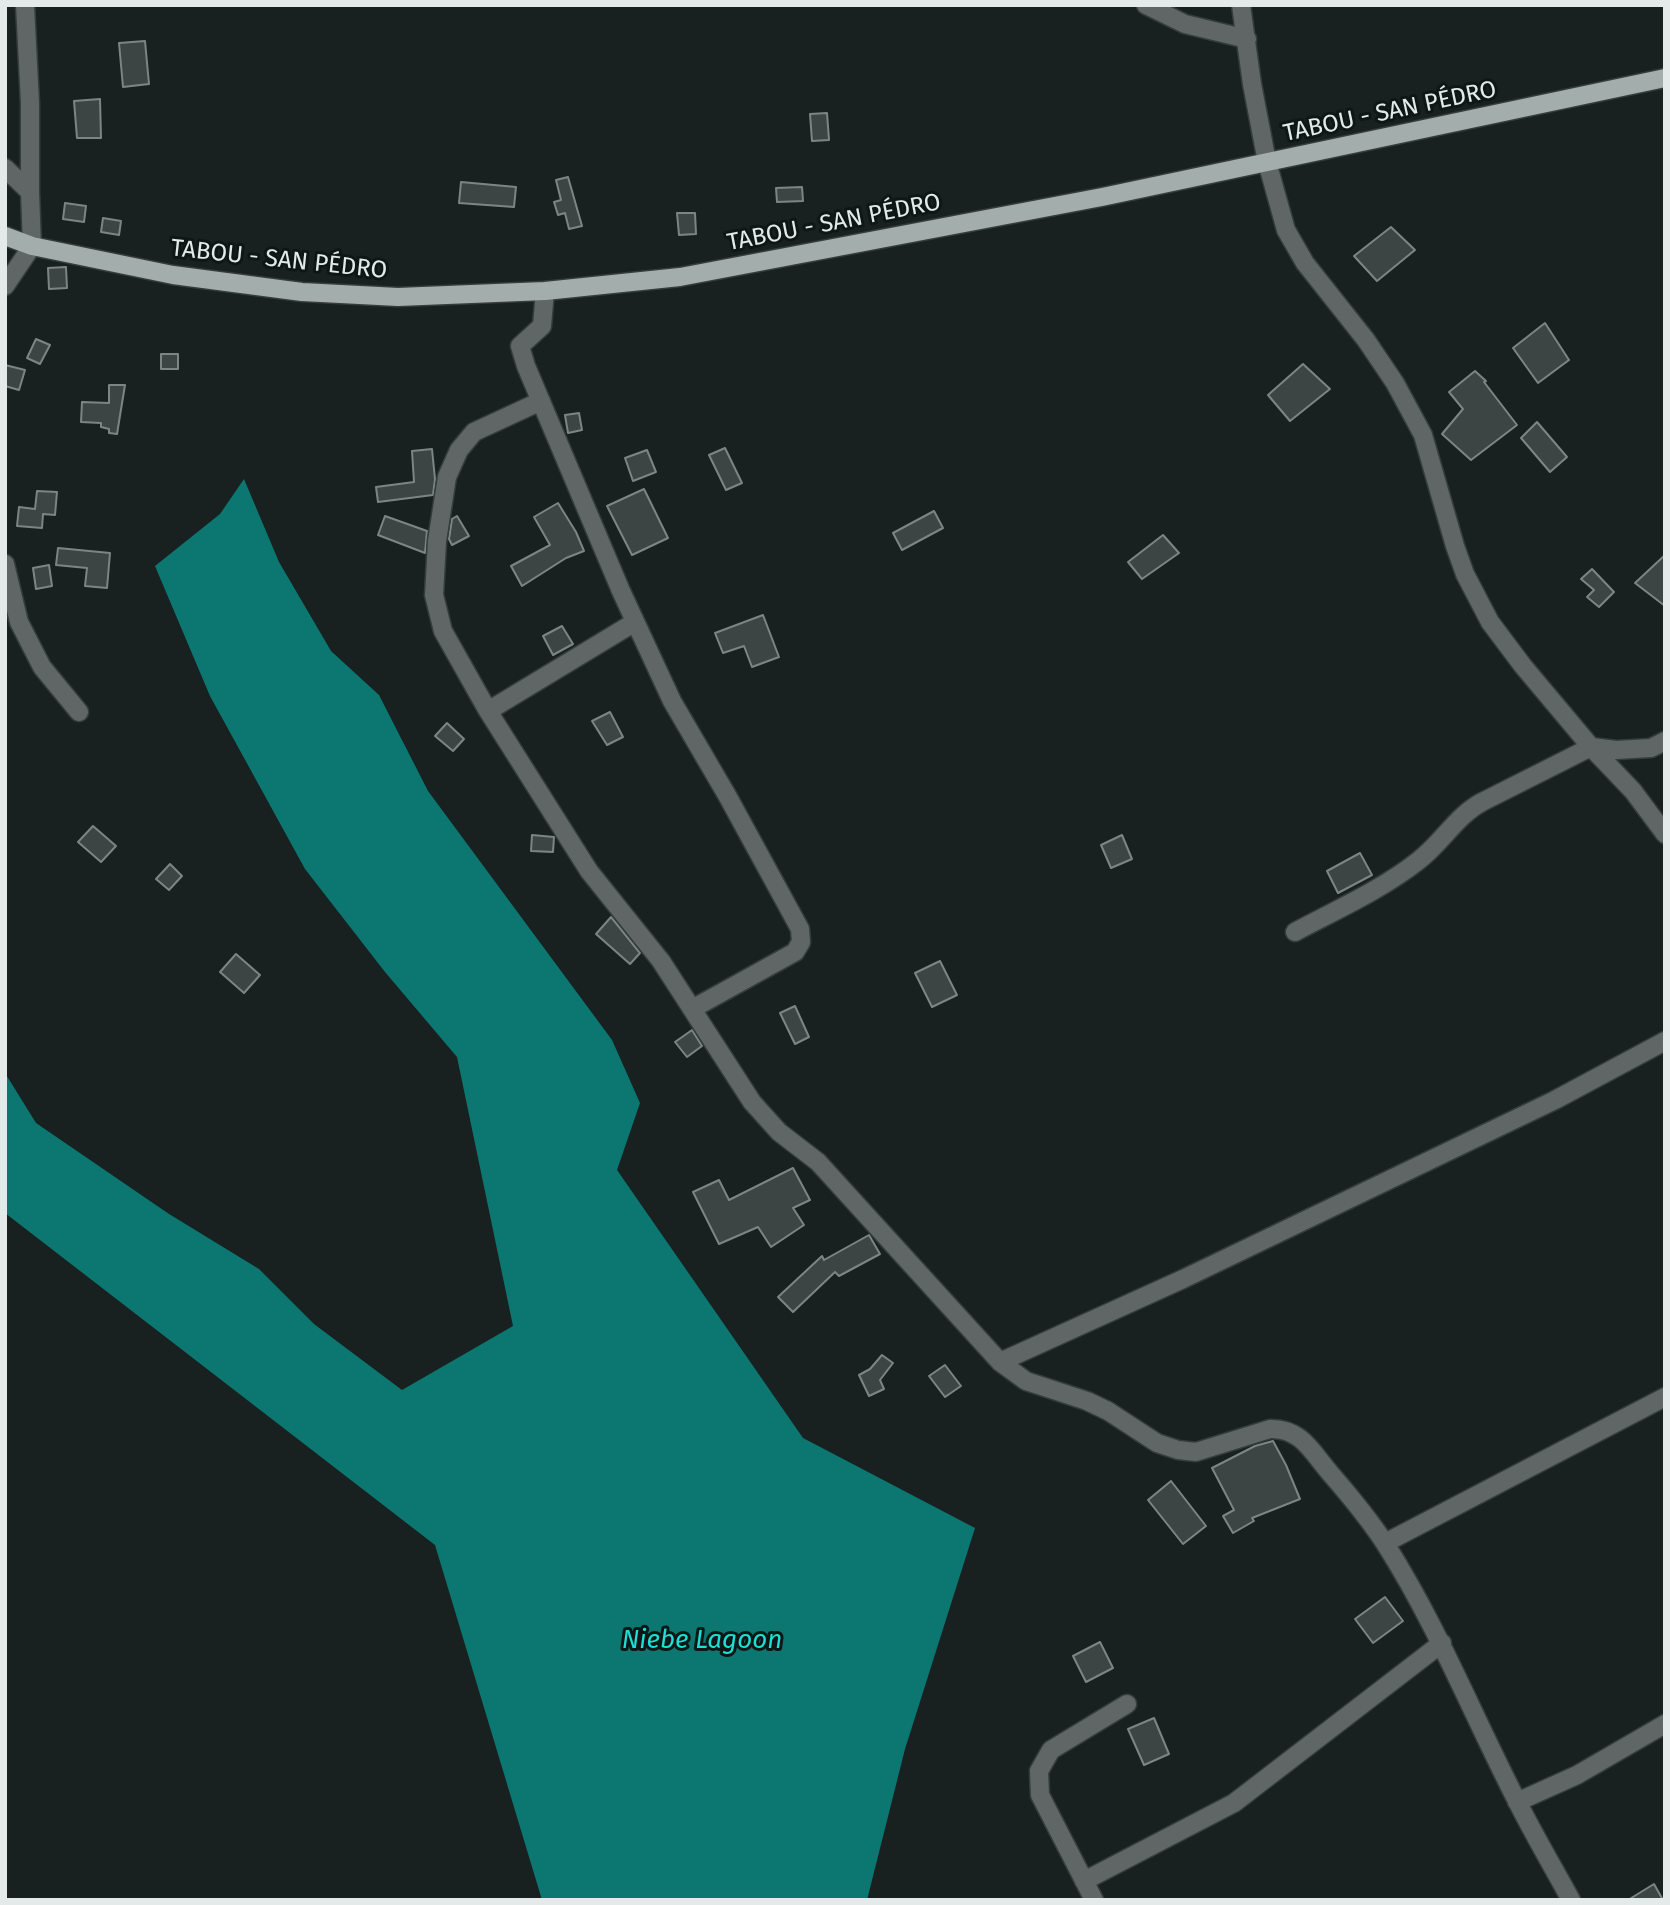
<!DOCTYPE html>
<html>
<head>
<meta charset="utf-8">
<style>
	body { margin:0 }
	#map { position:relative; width:1670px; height:1905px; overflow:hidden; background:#182120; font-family:"Fira Sans",sans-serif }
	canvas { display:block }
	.frame { position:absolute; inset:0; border:7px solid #e4eaea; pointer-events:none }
</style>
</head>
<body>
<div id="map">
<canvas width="1670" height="1905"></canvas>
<div class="frame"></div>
</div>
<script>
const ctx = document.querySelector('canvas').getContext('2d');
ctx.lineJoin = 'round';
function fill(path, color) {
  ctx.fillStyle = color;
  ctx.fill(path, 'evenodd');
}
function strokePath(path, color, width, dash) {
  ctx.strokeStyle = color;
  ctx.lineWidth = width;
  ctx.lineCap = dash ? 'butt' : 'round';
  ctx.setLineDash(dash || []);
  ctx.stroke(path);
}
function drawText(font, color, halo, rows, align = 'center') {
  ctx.font = font + ' "Fira Sans",sans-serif';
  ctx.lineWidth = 6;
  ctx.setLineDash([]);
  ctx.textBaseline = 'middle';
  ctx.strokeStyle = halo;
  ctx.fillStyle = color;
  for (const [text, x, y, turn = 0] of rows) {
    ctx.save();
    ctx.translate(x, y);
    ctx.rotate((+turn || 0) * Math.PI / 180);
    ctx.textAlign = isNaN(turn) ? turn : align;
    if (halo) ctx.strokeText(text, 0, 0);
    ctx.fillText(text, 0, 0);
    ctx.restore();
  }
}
const water = new Path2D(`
	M244,479L279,562L331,651L379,695L428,791L612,1040L640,1103L617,1170L803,1438L975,1528L905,1749L867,1900H542L435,1545L5,1213V1073L36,1123L169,1214L259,1269L314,1324L402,1390L513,1326L457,1057L385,972L305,869L210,696L155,566L220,514Z`);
const building = new Path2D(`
	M145,41L149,84L123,87L119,43Z
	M100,99L101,138H77L74,101Z
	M827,113L829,140L812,141L810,114Z
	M568,177L582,226L569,229L565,213L558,215L554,202L561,200L556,180Z
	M461,182L516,187L514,207L459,203Z
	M802,187L803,201L777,202L776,188Z
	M65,203L86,206L84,222L63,219Z
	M677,213H695L696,234L679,235Z
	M103,218L121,221L119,235L101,232Z
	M1391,227L1415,250L1377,281L1354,256Z
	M66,267L67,288L49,289L48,268Z
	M1545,323L1569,360L1538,383L1513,348Z
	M36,339L50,345L40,364L27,358Z
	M161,354H178V369H161Z
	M1303,364L1330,389L1290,421L1268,395Z
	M5,365L25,370L19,390L5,386Z
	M1475,371L1486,381L1484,382L1517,425L1471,460L1442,434L1463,409L1449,392Z
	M109,385H125L117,434L109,433V429L101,427V423L81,422L82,402L109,403Z
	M579,413L582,430L568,433L565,415Z
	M1537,422L1567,457L1550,472L1521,438Z
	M725,448L742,483L726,490L709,455Z
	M432,449L435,479L433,495L378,502L376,487L414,482L412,451Z
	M647,450L656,472L633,481L625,458Z
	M644,489L668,538L632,555L607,506Z
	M37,491L57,492L55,515L43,514L42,528L17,526L19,507L35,509Z
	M558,503L576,532L584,551L566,558L522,586L511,566L550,545L534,517Z
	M934,511L943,528L902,550L893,533Z
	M385,516L427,531L425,553L378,535Z
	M457,516L469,536L452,545L449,539L452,519Z
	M1163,535L1179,553L1142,579L1128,562Z
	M58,548L110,553L107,588L85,586L87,568L56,565Z
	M1665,555V606L1635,583Z
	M49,565L52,586L36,589L33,568Z
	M1592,569L1614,592L1599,607L1587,597L1594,590L1581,579Z
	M763,615L779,657L752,667L744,646L723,653L715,633Z
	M562,626L573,644L553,655L543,636Z
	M610,712L623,737L607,745L592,721Z
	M447,723L464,739L453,751L435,736Z
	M93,826L116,846L101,862L78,842Z
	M532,835L554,837L553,852L531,851Z
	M1122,835L1132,859L1111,868L1101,845Z
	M1360,853L1372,875L1338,893L1327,871Z
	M170,864L182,876L169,890L156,879Z
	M611,917L640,953L630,964L596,934Z
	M236,954L260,975L244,993L220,972Z
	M940,961L957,995L932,1007L915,973Z
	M795,1006L809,1037L795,1044L780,1013Z
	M692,1030L702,1046L687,1057L675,1042Z
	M793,1168L810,1200L793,1208L804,1225L771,1247L758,1227L719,1244L693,1192L719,1180L729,1200Z
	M869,1235L880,1254L839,1276L835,1272L793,1312L778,1297L822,1256L824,1260Z
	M882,1355L893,1363L880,1380L884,1389L869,1396L859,1375L870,1369Z
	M945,1365L961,1386L945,1397L929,1376Z
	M1273,1441L1286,1465L1300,1499L1252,1518L1254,1521L1233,1533L1223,1516L1234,1510L1212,1468L1255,1446Z
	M1171,1481L1206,1526L1183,1544L1148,1500Z
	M1385,1597L1403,1621L1373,1643L1355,1619Z
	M1100,1642L1113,1668L1086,1682L1073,1656Z
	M1154,1718L1169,1754L1144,1765L1128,1729Z
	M1654,1884L1663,1900H1628Z`);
const street = new Path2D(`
	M25,5L30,103V192
	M1146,5L1185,24L1247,39
	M1241,5L1252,84L1267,162L1286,230L1305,263L1366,340L1395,383L1423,435L1455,546L1465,574L1490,622L1523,666L1591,747L1633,791L1665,834
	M5,168L30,192L32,246L5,286
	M545,291L542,326L520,346L526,366L621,591L672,701L728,797L800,929L801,942L795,952L692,1009
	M541,401L474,432L459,450L447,477L437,541L434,595L443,631L488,711L589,871L661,961L752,1102L779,1132L818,1162L1000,1362L1026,1381L1087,1401L1108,1411L1157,1443L1178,1450L1196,1452L1270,1429C1301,1428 1312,1452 1330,1473C1350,1496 1370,1520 1386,1545C1438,1627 1473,1716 1517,1801C1534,1835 1553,1867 1571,1900
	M5,564L19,622L42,667L79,712
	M488,711L635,622
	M1295,932C1336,910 1381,890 1418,861C1442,843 1456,816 1482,802L1591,747L1616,750L1651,748L1665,741
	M1000,1362L1183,1279L1555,1100L1665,1041
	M1385,1543L1665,1397
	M1517,1802L1577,1775L1665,1724
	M1084,1881L1234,1803L1442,1643
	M1094,1900L1040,1795L1039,1771L1051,1750L1127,1704`);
const primary = new Path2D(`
	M5,236L32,246L173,275L302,292L398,297L545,291L680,277L1102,197L1665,78`);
const streetNames = [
	["TABOU - SAN PÉDRO",1390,112,-12],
	["TABOU - SAN PÉDRO",834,223,-11],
	["TABOU - SAN PÉDRO",279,260,6]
];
const waterNames = [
	["Niebe Lagoon",702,1641]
];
fill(water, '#0c7771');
fill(building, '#3c4544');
strokePath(building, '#7b8684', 2);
strokePath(street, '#353d3c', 21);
strokePath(primary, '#353d3c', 21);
strokePath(street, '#606565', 18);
strokePath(primary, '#a3adac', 18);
drawText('24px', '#e4eaea', '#0f1716', streetNames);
drawText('italic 26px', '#1cdfd5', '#0f1716', waterNames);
</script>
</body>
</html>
